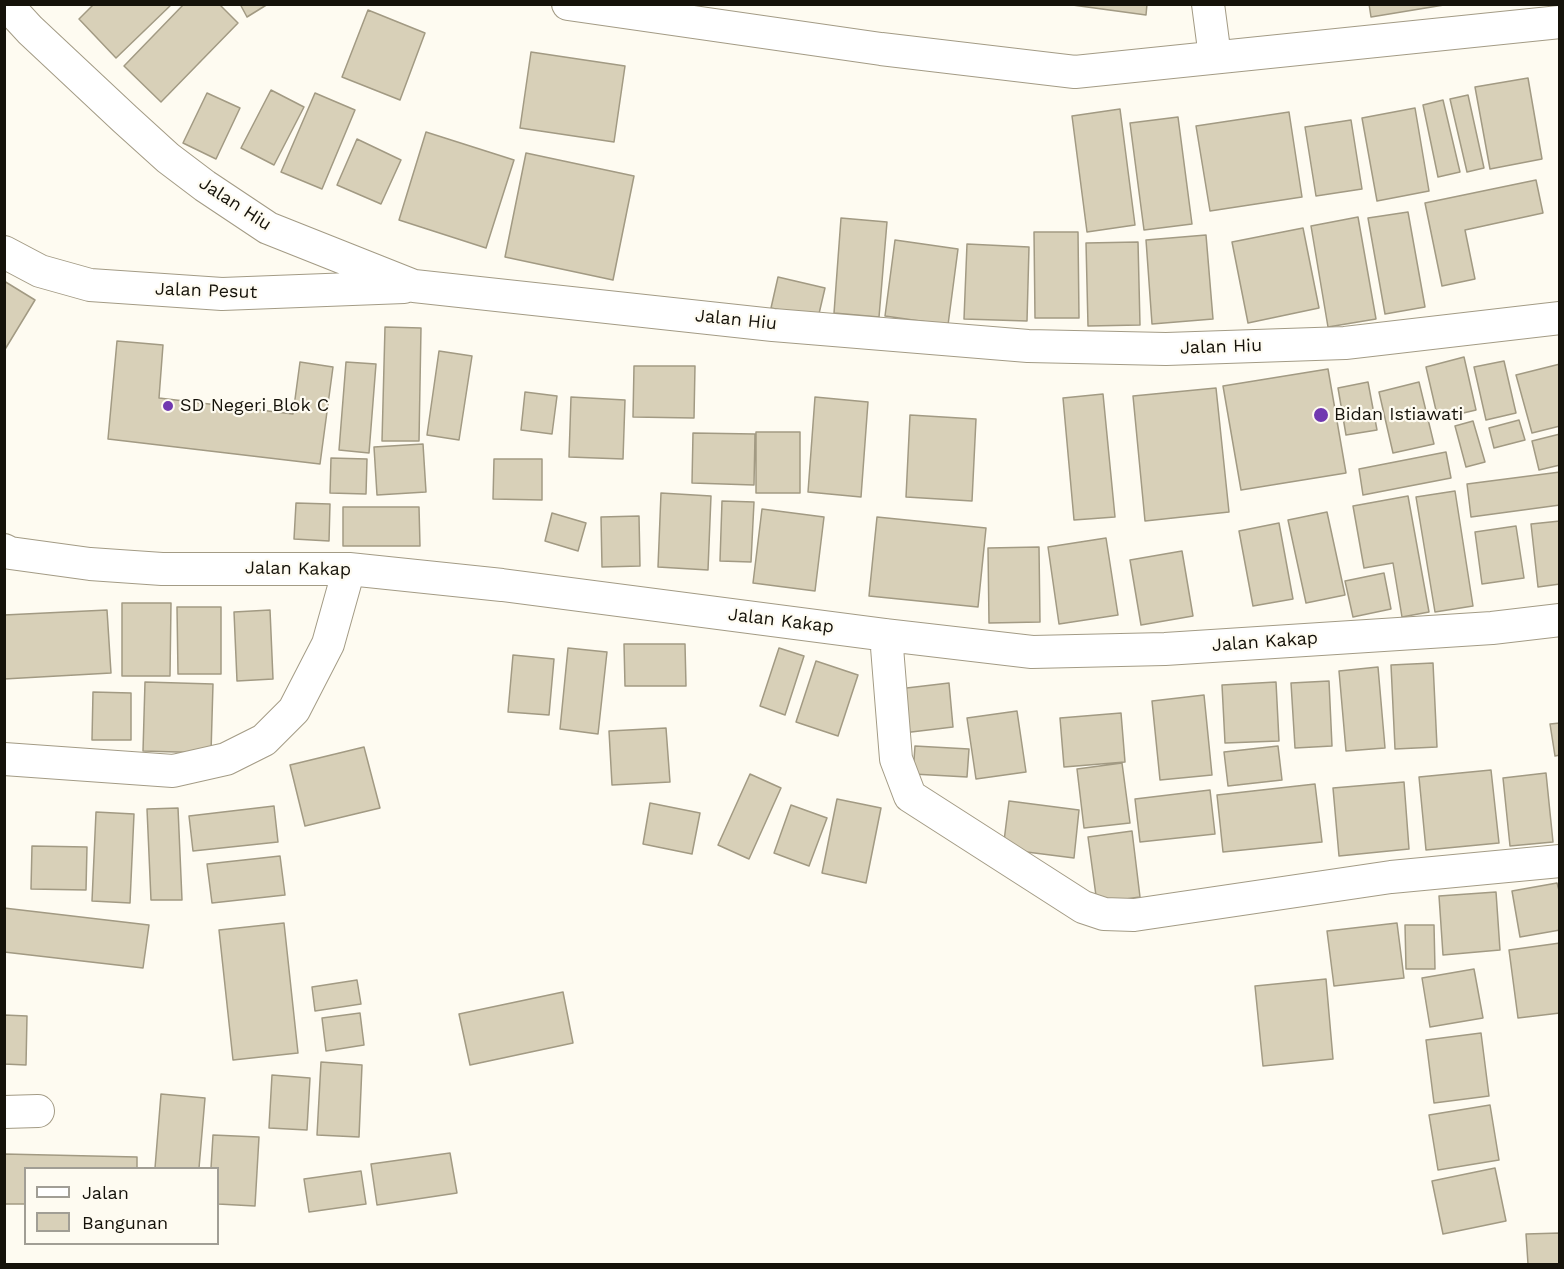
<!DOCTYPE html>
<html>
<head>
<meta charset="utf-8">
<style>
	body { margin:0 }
	#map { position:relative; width:1564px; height:1269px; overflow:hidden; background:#fefbf1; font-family:"Work Sans",sans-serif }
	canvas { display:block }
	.frame { position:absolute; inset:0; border:6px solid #15120a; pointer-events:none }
	.legend { position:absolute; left:24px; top:1167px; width:195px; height:78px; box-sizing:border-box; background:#fefbf1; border:2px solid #a19e95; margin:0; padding:8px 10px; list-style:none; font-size:18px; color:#15120a }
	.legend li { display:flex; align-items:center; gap:12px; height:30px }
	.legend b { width:30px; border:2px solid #a19e95 }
</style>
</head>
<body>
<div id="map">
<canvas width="1564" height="1269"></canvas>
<div class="frame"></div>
<ul class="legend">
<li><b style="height:8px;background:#fff"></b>Jalan</li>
<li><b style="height:16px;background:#d8d0b8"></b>Bangunan</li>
</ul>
</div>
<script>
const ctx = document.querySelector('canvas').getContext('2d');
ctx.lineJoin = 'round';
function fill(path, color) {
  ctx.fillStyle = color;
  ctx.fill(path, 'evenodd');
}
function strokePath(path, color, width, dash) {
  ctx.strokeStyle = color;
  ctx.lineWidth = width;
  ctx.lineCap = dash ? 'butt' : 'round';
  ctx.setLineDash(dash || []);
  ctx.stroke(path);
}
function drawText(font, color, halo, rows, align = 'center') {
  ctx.font = font + ' "Work Sans",sans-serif';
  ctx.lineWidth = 4.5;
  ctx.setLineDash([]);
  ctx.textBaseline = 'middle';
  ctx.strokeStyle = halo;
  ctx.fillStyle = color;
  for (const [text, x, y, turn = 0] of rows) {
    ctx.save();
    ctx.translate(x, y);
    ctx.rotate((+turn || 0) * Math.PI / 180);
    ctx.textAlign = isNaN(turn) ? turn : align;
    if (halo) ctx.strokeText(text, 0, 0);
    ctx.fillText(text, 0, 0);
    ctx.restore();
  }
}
const building = new Path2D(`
	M94,4H172L116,58L79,19Z
	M184,4H219L238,23L161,102L124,66Z
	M240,4H268L247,17Z
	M1065,4H1147L1146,15Z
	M1369,4H1450L1371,17Z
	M368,10L425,33L400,100L342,77Z
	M531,52L625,66L614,142L520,128Z
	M1528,78L1542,159L1490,169L1475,87Z
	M271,90L304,107L274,165L241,148Z
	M207,93L240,108L216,159L183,143Z
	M315,93L355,110L322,189L281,172Z
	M1468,95L1484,168L1467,172L1450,99Z
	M1443,100L1460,172L1438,177L1423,105Z
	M1415,108L1429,191L1377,201L1362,118Z
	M1120,109L1135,225L1087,232L1072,116Z
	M1289,112L1302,197L1210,211L1196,126Z
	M1178,117L1192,224L1144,230L1130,123Z
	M1351,120L1362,189L1316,196L1305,127Z
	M426,132L514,160L486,248L399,220Z
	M357,139L401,160L381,204L337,185Z
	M526,153L634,176L613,280L505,257Z
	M1536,180L1543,213L1465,230L1475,279L1442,286L1425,203Z
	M1408,212L1425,307L1385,314L1368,218Z
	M1358,217L1376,319L1328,327L1311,226Z
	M841,218L887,222L879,317L834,313Z
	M1303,228L1319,308L1248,323L1232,242Z
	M1034,232H1078L1079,318H1035Z
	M1206,235L1213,319L1152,324L1146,240Z
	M895,240L958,249L948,325L885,316Z
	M1138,242L1140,325L1088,326L1086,243Z
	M967,244L1029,247L1027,321L964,319Z
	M778,277L825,288L818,318L771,308Z
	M4,281L35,300L4,351Z
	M385,327L421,328L419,441H382Z
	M117,341L163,345L159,398L293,414L300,362L333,367L320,464L108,439Z
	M439,351L472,356L459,440L427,435Z
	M1464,357L1476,410L1438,419L1426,367Z
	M1504,361L1516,413L1486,420L1474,367Z
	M346,362L376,364L369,453L339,450Z
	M1560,364V426L1532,433L1516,375Z
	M634,366H695L694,418L633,417Z
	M1328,369L1346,473L1241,490L1223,386Z
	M1368,382L1377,430L1346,435L1338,388Z
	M1419,382L1434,444L1393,453L1379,392Z
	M1216,388L1229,512L1145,521L1133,396Z
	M525,392L557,396L552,434L521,430Z
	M1103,394L1115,517L1074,520L1063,398Z
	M571,397L625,400L623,459L569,457Z
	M815,397L868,402L861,497L808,492Z
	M910,415L976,419L972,501L906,497Z
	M1519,420L1525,440L1494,448L1489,428Z
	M1473,421L1485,462L1466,467L1455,426Z
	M756,432H800V493H756Z
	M693,433L755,434L754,485L692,483Z
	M1560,434V465L1539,470L1532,441Z
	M423,444L426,492L377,495L374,447Z
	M1446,452L1451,478L1363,495L1359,469Z
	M331,458L367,459L366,494L330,493Z
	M494,459H542V500L493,499Z
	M1560,472V505L1471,517L1467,484Z
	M1455,491L1473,606L1435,612L1416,497Z
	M661,493L711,496L708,570L658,567Z
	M1408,496L1429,612L1402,617L1393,563L1364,568L1353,506Z
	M722,501L754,502L751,562L720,561Z
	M296,503L330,504L329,541L294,539Z
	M343,507H419L420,546H343Z
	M762,509L824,517L815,591L753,583Z
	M1327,512L1345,595L1306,603L1288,520Z
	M552,513L586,523L578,551L545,541Z
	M639,516L640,566L602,567L601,517Z
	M877,517L986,528L978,607L869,596Z
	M1560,521V584L1538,587L1531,524Z
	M1279,523L1293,599L1253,606L1239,531Z
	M1516,526L1524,578L1482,584L1475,532Z
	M1106,538L1118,615L1059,624L1048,547Z
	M1039,547L1040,622L989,623L988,548Z
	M1182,551L1193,616L1141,625L1130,560Z
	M1384,573L1391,609L1353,617L1345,581Z
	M122,603H171L170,676H122Z
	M177,607H221V674H178Z
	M107,610L111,673L4,679V615Z
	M270,610L273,679L237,681L234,612Z
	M624,644H685L686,686H625Z
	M568,648L607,652L598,734L560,729Z
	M779,648L804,656L785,715L760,706Z
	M513,655L554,659L549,715L508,712Z
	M816,661L858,675L838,736L796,722Z
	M1433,663L1437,747L1395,749L1391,665Z
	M1378,667L1385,748L1346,751L1339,671Z
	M1329,681L1332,746L1295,748L1291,683Z
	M145,682L213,684L211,753L143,751Z
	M1276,682L1279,741L1225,743L1222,685Z
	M949,683L953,727L903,733L898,689Z
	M93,692L131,693V740H92Z
	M1204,695L1212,775L1160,780L1152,701Z
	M1017,711L1026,772L976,779L967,718Z
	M1121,713L1125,762L1064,767L1060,718Z
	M1560,723V755L1555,756L1550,724Z
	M666,728L670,782L612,785L609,731Z
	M915,746L969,749L967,777L913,774Z
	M1278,746L1282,780L1228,786L1224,752Z
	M364,747L380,808L305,826L290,765Z
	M1122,763L1130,823L1084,828L1077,769Z
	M1491,770L1499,843L1426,850L1419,777Z
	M1546,773L1553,842L1510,846L1503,778Z
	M750,774L781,788L749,859L718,845Z
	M1404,782L1409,849L1339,856L1333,788Z
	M1315,784L1322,842L1223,852L1217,795Z
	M1210,790L1215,834L1140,842L1135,799Z
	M837,799L881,808L866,883L822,873Z
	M1009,801L1079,810L1074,858L1003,849Z
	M650,803L700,813L692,854L643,844Z
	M791,805L827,818L809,866L774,853Z
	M274,806L278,842L193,851L189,816Z
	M178,808L182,900H151L147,809Z
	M96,812L134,814L130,903L92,901Z
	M1132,831L1140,897L1097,903L1088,837Z
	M32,846L87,847L86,890L31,889Z
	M280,856L285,895L212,903L207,864Z
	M1557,883L1560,894V930L1520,937L1512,891Z
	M1496,892L1500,950L1443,955L1439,896Z
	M4,908L149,925L143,968L4,952Z
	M284,923L298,1053L233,1060L219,930Z
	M1397,923L1404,978L1334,986L1327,931Z
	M1405,925H1434L1435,969H1406Z
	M1560,943V1013L1518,1018L1509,950Z
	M1474,969L1483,1018L1430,1027L1422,978Z
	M1326,979L1333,1059L1263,1066L1255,986Z
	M357,980L361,1004L315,1011L312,987Z
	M563,992L573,1043L470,1065L459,1014Z
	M360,1013L364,1045L326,1051L322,1018Z
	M4,1015L27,1016L26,1065L4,1064Z
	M1481,1033L1489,1096L1434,1103L1426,1040Z
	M321,1062L362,1065L359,1137L317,1135Z
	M272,1075L310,1078L307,1130L269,1128Z
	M161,1094L205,1098L199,1168H155Z
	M1490,1105L1499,1160L1438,1170L1429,1115Z
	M213,1135L259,1137L255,1206L218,1204V1168H211Z
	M450,1153L457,1193L377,1205L371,1164Z
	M4,1154L137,1157V1168H26V1204H4Z
	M1495,1168L1506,1221L1443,1234L1432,1181Z
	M361,1171L366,1204L309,1212L304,1179Z
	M1560,1233V1264H1528L1526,1234Z`);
const street = new Path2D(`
	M6,4L30,30L125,119L168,158L205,186L268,228L414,286L773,325L1028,346L1166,349L1345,343L1560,318
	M568,4L881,49L1075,72L1560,22
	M1208,4L1215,57
	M4,252L40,271L90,285L222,294L404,287
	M4,550L10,553L90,564L162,569H349L502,585L886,635L1032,652L1165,649L1492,628L1560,620
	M886,635L896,759L910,796L1083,907L1104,914L1134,915L1391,877L1560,861
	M4,759L173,771L226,759L264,740L294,710L328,644L349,569
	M4,1112L38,1111`);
const markers = [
	[168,406,6,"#7139b0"],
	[1321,415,8,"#7139b0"]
];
const streetNames = [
	["Jalan Hiu",235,204,33],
	["Jalan Pesut",206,291,2],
	["Jalan Hiu",736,320,6],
	["Jalan Hiu",1221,347,-2],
	["Jalan Kakap",298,569,1],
	["Jalan Kakap",781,621,7],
	["Jalan Kakap",1265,642,-4]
];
const poiNames = [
	["SD Negeri Blok C",180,406],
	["Bidan Istiawati",1334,415]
];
fill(building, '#d8d0b8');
strokePath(building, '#a29a83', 1.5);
strokePath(street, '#a39b85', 34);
strokePath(street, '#fff', 32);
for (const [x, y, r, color] of markers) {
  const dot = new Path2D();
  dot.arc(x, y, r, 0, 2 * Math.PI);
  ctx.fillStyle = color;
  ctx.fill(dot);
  strokePath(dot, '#fefbf1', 2);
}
drawText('18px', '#15120a', '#fefbf1', streetNames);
drawText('18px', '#15120a', '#fefbf1', poiNames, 'left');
</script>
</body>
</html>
